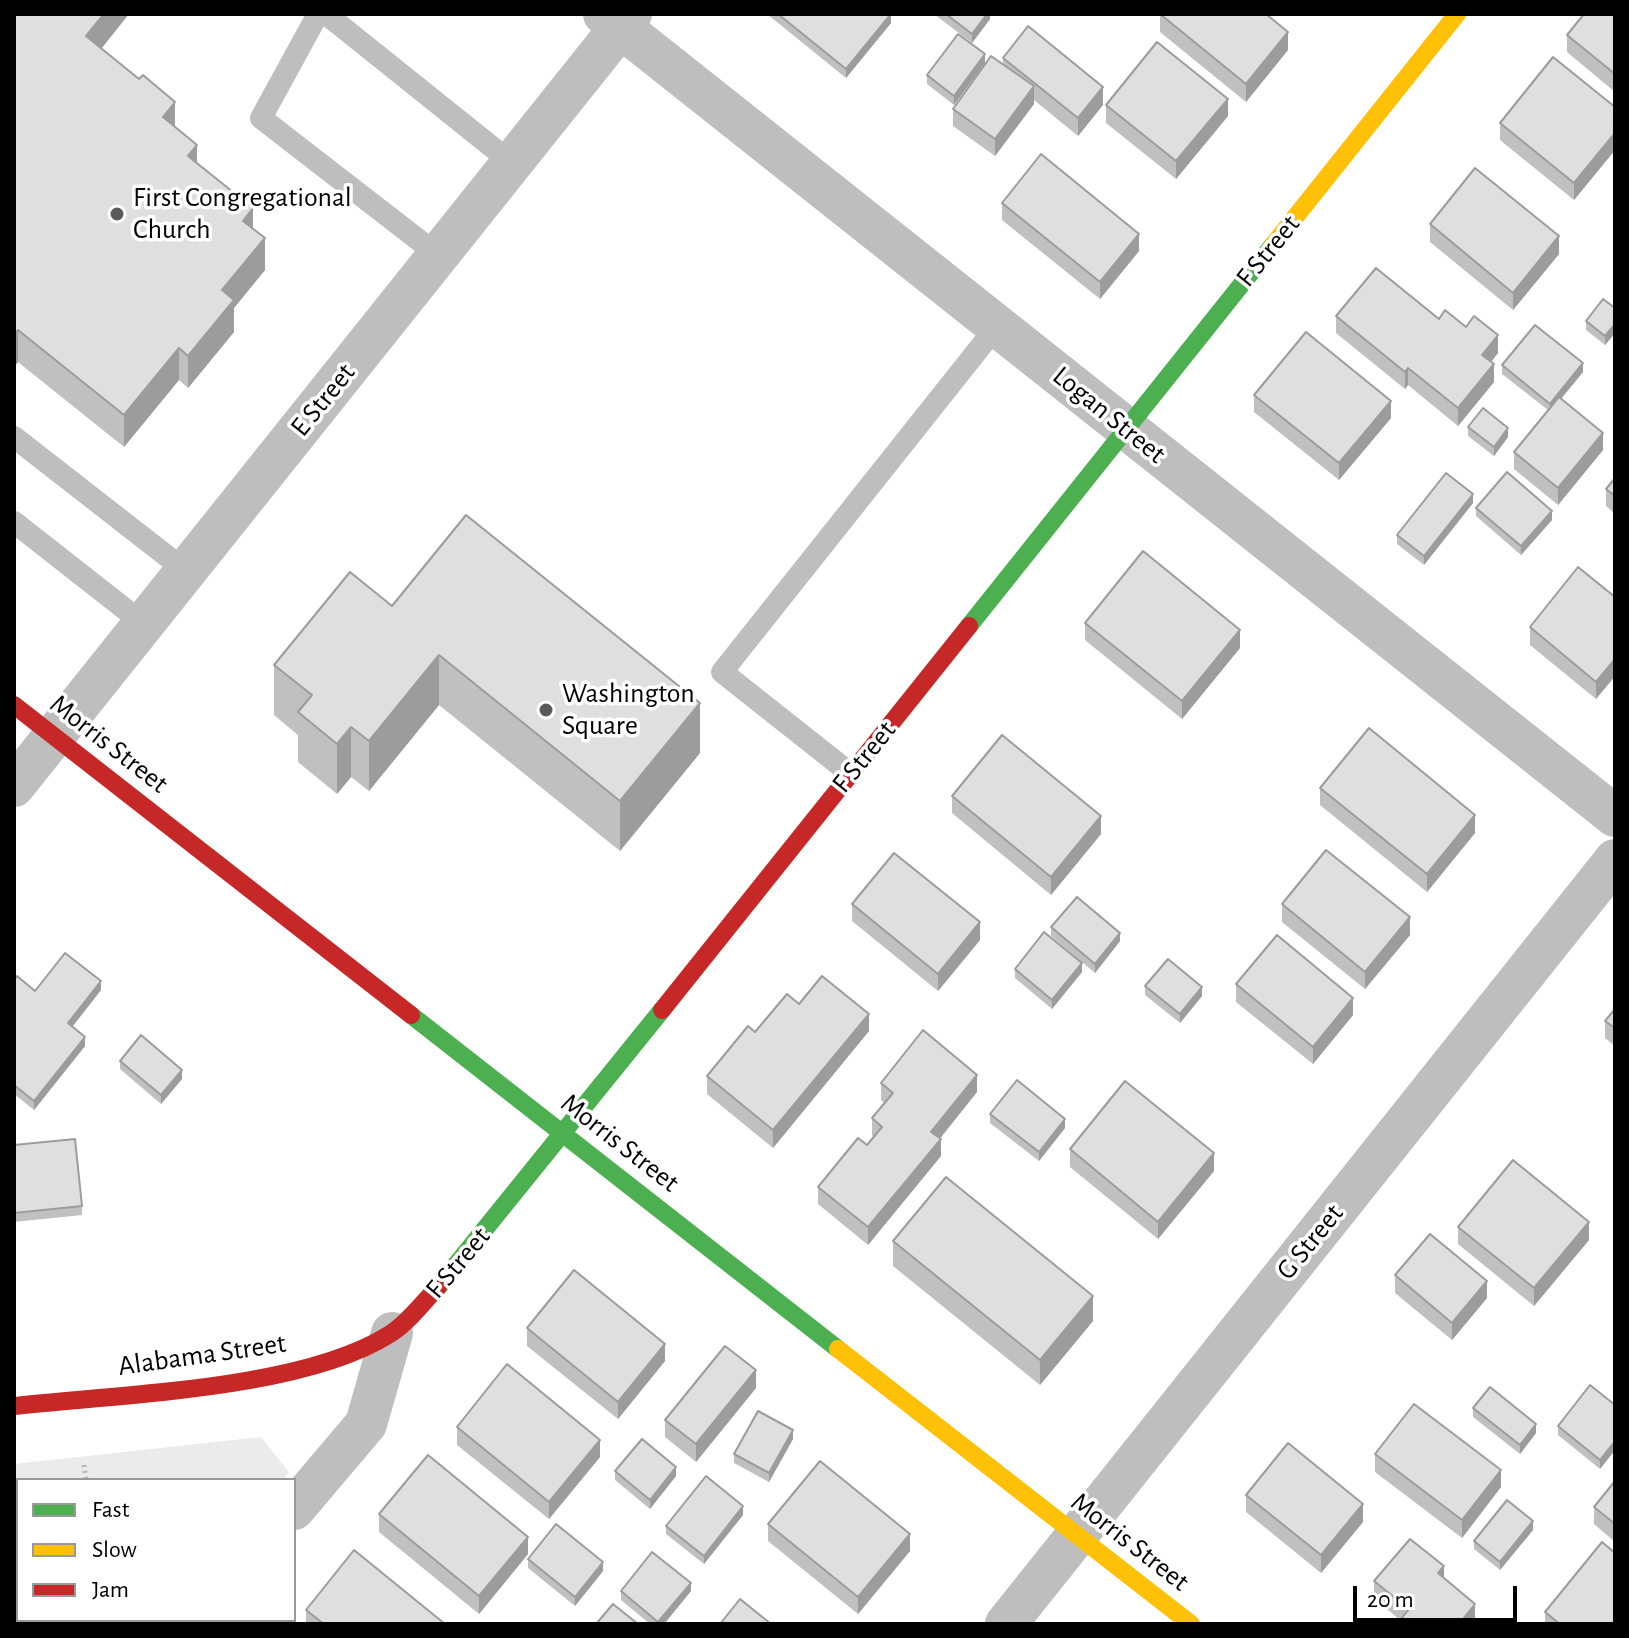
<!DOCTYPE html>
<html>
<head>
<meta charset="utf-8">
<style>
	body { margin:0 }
	#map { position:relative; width:1629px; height:1638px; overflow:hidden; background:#fff; font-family:"Alegreya Sans",sans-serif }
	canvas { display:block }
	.frame { position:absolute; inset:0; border:16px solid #000; pointer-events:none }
	.legend { position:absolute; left:16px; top:1478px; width:280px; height:144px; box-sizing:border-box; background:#fff; border:2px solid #999; margin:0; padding:10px 14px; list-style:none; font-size:24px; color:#000 }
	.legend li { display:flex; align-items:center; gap:16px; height:40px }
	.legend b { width:40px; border:2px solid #999 }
	.scale { position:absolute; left:1353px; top:1586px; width:164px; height:36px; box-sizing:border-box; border:4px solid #000; border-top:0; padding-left:10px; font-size:24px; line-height:28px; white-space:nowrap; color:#000; -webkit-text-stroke:6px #fff; paint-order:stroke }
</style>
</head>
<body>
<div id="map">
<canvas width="1629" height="1638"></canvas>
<div class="frame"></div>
<ul class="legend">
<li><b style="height:10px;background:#4caf50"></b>Fast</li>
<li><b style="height:10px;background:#ffc107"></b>Slow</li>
<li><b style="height:10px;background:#c62828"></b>Jam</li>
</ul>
<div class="scale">20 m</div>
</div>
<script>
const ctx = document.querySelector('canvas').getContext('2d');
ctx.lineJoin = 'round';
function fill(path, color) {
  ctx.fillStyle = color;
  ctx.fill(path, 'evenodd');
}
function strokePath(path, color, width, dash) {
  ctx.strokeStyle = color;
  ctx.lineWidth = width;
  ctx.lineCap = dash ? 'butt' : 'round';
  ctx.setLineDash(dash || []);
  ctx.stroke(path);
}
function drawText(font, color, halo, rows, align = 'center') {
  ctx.font = font + ' "Alegreya Sans",sans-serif';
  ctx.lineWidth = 7;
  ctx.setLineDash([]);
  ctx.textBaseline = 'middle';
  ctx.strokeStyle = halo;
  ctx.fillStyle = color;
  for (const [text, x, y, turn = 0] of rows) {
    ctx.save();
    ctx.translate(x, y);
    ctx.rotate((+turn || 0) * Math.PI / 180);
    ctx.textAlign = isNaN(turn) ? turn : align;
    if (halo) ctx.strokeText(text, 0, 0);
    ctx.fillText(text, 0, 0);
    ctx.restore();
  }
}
const green = new Path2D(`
	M261,1437L289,1472L283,1480H18V1620H162L159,1624H14V1464Z`);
const path = new Path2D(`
	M84,1465L86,1480
	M101,1620V1624`);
const lane = new Path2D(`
	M318,14L261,118L438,255
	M326,14L512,163
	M14,437L186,571
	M14,522L144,624
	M851,774L722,672L997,326`);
const street = new Path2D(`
	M604,14L1615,816
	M14,786L631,14
	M294,1509L366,1424L392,1333
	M197,1624L200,1620
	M1006,1624L1615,860`);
const fast = new Path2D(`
	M969,626L1273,245
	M411,1015L838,1349
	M438,1287L662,1010`);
const slow = new Path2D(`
	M1273,245L1457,14
	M838,1349L1191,1624`);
const jam = new Path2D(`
	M14,705L411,1015
	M662,1010L969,626
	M14,1406C120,1394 302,1390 390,1334C408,1323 423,1302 438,1287`);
const wall = new Path2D(`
	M14,14L101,48L175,127L197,164L253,229L265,270L234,308V332L188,388L179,380L124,447L18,362L15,366L14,365Z
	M767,14H891V23L846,78Z
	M934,14H990V19L972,43Z
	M1615,14V92L1567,52V35Z
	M1160,15L1288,50L1246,102L1160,32Z
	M1003,58L1103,105L1078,136L1034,100V104L995,156L953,126V109L1003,65Z
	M985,63L954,105L927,84V75Z
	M1106,105L1228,116L1176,179L1106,123Z
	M1615,107V150L1574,200L1500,140V123Z
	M1002,203L1139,251L1100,299L1002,220Z
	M1430,224L1559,254L1513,310L1430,242Z
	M1615,308V333L1605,345L1586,330V321Z
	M1336,316L1439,319L1498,353L1491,362L1494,382L1458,426L1408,385L1405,389L1336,333Z
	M1502,365L1583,372L1561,399L1603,450L1558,505L1514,469V452L1548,410L1502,374Z
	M1254,395L1391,418L1339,480L1254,412Z
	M1468,427L1508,437L1494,456L1468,436Z
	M1615,478V514L1606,506V489Z
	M1473,503L1424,565L1397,544V535Z
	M1476,508L1552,520L1521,555L1476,516Z
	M1615,597V676L1596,699L1530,645V627Z
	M392,606L700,753L620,851L439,705L369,791L351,777L337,794L298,762V735L274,715V665Z
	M1085,623L1240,648L1182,719L1085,640Z
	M1320,788L1475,833L1427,892L1320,805Z
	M952,796L1101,834L1051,895L952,813Z
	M852,904L980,940L938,991L852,921Z
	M1282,904L1410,935L1365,989L1282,922Z
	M1051,927L1120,941L1095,973L1051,936Z
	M1015,969L1082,972L1052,1009L1015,978Z
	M14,980L35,991L101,990L73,1026L85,1046L34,1110L14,1094Z
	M1236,984L1353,1015L1313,1064L1236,1002Z
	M1145,986L1202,996L1180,1023L1145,995Z
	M799,1004L869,1031L773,1148L707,1094V1076L755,1032Z
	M1615,1009V1046L1605,1038V1021Z
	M120,1061L182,1079L161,1104L120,1069Z
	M881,1083L977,1092L940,1139L941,1156L868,1245L818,1204V1187L867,1145L874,1137L872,1135V1118L884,1103L881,1100Z
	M990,1114L1065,1128L1039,1161L990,1123Z
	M14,1145L82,1206V1215L14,1222Z
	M1070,1149L1214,1171L1158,1239L1070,1167Z
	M1458,1227L1589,1240L1534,1306L1458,1244Z
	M893,1241L1093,1321L1040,1385L893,1266Z
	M1395,1275L1487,1298L1452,1340L1395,1293Z
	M527,1328L665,1361L618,1419L527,1346Z
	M756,1388L696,1462L665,1437V1420Z
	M1615,1405V1450L1600,1469L1558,1435V1426Z
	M1473,1408L1536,1433L1520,1454L1473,1417Z
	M457,1427L600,1457L549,1519L457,1445Z
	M793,1439L769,1482L734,1463V1454Z
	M1375,1454L1501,1487L1462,1538L1375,1472Z
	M615,1471L676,1476L650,1509L615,1480Z
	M1615,1481V1542L1594,1524V1507Z
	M1246,1495L1363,1522L1321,1573L1246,1512Z
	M379,1514L528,1554L479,1614L379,1532Z
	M743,1515L704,1564L666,1534V1526Z
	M768,1524L910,1551L858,1614L768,1541Z
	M1533,1530L1500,1570L1474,1549V1541Z
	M528,1559L603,1571L575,1606L528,1568Z
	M1444,1579L1475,1622L1400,1620L1374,1598V1581Z
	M621,1591H691L664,1624H650L621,1600Z
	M306,1610L445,1624H306Z
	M1545,1612L1615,1624H1545Z`);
const shadedWall = new Path2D(`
	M104,14H129L86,68V36Z
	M891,14V23L846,78V69Z
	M987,14H990V19L972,43V34Z
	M1288,32V50L1246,102V84Z
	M985,54V63L954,105V96Z
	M1034,86V104L995,156V139Z
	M1103,87V105L1078,136V118Z
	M1228,99V116L1176,179V161Z
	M175,102V134L163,117Z
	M1615,133V150L1574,200V183Z
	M197,145V177L188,156Z
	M253,208V240L243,221Z
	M1139,234V251L1100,299V282Z
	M1559,236V254L1513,310V293Z
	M265,238V270L234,308V332L188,388V356L222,290Z
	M1615,324V333L1605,345V336Z
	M18,330V362L15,366V334Z
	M1498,335V353L1482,373V355Z
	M179,348V380L124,447V415Z
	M1583,363V372L1550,412V404Z
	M1494,364V382L1458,426V408Z
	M1408,368V385L1405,389V372Z
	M1391,401V418L1339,480V463Z
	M1508,428V437L1494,456V447Z
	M1603,433V450L1558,505V488Z
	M1473,494V503L1424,565V556Z
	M1552,511V520L1521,555V546Z
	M1240,630V648L1182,719V701Z
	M439,655V705L369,791V741Z
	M1615,659V676L1596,699V682Z
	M700,703V753L620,851V801Z
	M351,727V777L337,794V744Z
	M1475,815V833L1427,892V874Z
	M1101,816V834L1051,895V877Z
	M1410,917V935L1365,989V972Z
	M980,922V940L938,991V974Z
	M1120,933V941L1095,973V964Z
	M1082,963V972L1052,1009V1000Z
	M101,981V990L68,1032V1023Z
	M1202,987V996L1180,1023V1014Z
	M1353,998V1015L1313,1064V1047Z
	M869,1014V1031L773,1148V1130Z
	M85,1037V1046L34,1110V1101Z
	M182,1070V1079L161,1104V1095Z
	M977,1075V1092L931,1149V1132Z
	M1065,1119V1128L1039,1161V1152Z
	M941,1139V1156L868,1245V1227Z
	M1214,1153V1171L1158,1239V1222Z
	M1589,1222V1240L1534,1306V1288Z
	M1487,1281V1298L1452,1340V1323Z
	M1093,1296V1321L1040,1385V1360Z
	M665,1344V1361L618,1419V1402Z
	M756,1370V1388L696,1462V1444Z
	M1536,1424V1433L1520,1454V1445Z
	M793,1430V1439L769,1482V1473Z
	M600,1440V1457L549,1519V1502Z
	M1615,1441V1450L1600,1469V1460Z
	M676,1467V1476L650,1509V1500Z
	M1501,1470V1487L1462,1538V1520Z
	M1363,1504V1522L1321,1573V1555Z
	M743,1506V1515L704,1564V1556Z
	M1533,1521V1530L1500,1570V1562Z
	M910,1534V1551L858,1614V1597Z
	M528,1537V1554L479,1614V1596Z
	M603,1562V1571L575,1606V1597Z
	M1444,1566V1584L1438,1573Z
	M691,1583V1591L664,1624H658V1622Z
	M1475,1604V1622L1473,1624H1459Z`);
const building = new Path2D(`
	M14,14H104L86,36L139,79L143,75L175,102L163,117L197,145L188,156L253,208L243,221L265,238L222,290L234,300L188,356L179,348L124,415L18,330L15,334L14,333Z
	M778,14H891L846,69Z
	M946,14H987L972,34Z
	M1160,14H1266L1288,32L1246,84Z
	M1584,14H1615V74L1567,35Z
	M1028,26L1103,87L1078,118L1003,58Z
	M958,34L985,54L954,96L927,75Z
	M1157,42L1228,99L1176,161L1106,105Z
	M991,56L1034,86L995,139L953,109Z
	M1553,57L1615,107V133L1574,183L1500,123Z
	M1041,154L1139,234L1100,282L1002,203Z
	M1475,168L1559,236L1513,293L1430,224Z
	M1376,268L1439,319L1445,310L1466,327L1474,316L1498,335L1482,355L1494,364L1458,408L1408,368L1405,372L1336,316Z
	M1603,299L1615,308V324L1605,336L1586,321Z
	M1535,325L1583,363L1550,404L1502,365Z
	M1306,332L1391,401L1339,463L1254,395Z
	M1559,397L1603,433L1558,488L1514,452Z
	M1483,408L1508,428L1494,447L1468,427Z
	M1507,472L1552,511L1521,546L1476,508Z
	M1446,473L1473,494L1424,556L1397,535Z
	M1615,478V496L1606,489Z
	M466,515L700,703L620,801L439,655L369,741L351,727L337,744L298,712L312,695L274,665L350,572L392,606Z
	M1143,551L1240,630L1182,701L1085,623Z
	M1578,567L1615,597V659L1596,682L1530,627Z
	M1369,728L1475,815L1427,874L1320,788Z
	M1002,735L1101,816L1051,877L952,796Z
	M1326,850L1410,917L1365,972L1282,904Z
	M894,853L980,922L938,974L852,904Z
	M1077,897L1120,933L1095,964L1051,927Z
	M1044,932L1082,963L1052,1000L1015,969Z
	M1277,935L1353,998L1313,1047L1236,984Z
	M65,953L101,981L68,1023L85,1037L34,1101L14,1085V980L17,976L35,991Z
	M1168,959L1202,987L1180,1014L1145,986Z
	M822,976L869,1014L773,1130L707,1076L748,1026L755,1032L787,994L799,1004Z
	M1615,1009V1028L1605,1021Z
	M923,1030L977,1075L931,1132L941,1139L868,1227L818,1187L858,1138L867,1145L882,1127L872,1118L893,1093L881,1083Z
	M141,1035L182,1070L161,1095L120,1061Z
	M1017,1080L1065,1119L1039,1152L990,1114Z
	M1125,1081L1214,1153L1158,1222L1070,1149Z
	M75,1139L82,1206L14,1213V1145Z
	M1513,1160L1589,1222L1534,1288L1458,1227Z
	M946,1177L1093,1296L1040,1360L893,1241Z
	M1430,1234L1487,1281L1452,1323L1395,1275Z
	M574,1270L665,1344L618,1402L527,1328Z
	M725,1346L756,1370L696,1444L665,1420Z
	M507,1364L600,1440L549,1502L457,1427Z
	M1590,1385L1615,1405V1441L1600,1460L1558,1426Z
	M1490,1387L1536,1424L1520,1445L1473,1408Z
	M1414,1404L1501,1470L1462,1520L1375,1454Z
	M758,1411L793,1430L769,1473L734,1454Z
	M642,1439L676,1467L650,1500L615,1471Z
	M1288,1443L1363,1504L1321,1555L1246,1495Z
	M428,1455L528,1537L479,1596L379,1514Z
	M820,1461L910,1534L858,1597L768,1524Z
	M706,1476L743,1506L704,1556L666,1526Z
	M1615,1481V1524L1594,1507Z
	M1507,1500L1533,1521L1500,1562L1474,1541Z
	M556,1524L603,1562L575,1597L528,1559Z
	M1410,1539L1444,1566L1438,1573L1475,1604L1459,1624H1397L1409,1609L1374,1581Z
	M1602,1542L1615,1553V1624H1560L1545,1612Z
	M354,1550L445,1624H324L306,1610Z
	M652,1552L691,1583L658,1622L621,1591Z
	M740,1599L771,1624H720Z
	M613,1604L638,1624H596Z`);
const markers = [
	[117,214,8,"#595959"],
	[546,710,8,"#595959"]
];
const poiNames = [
	["First Congregational",133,198],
	["Church",133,230],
	["Washington",562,694],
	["Square",562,726]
];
const streetNames = [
	["F Street",1268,251,-51],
	["E Street",323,400,-51],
	["Logan Street",1109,415,39],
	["Morris Street",109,744,38],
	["F Street",864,757,-51],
	["Morris Street",620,1143,38],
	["G Street",1310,1242,-51],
	["F Street",458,1263,-50],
	["Alabama Street",202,1355,-8],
	["Morris Street",1130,1542,38]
];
fill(green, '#ebebeb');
strokePath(path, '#b9b9b9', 5, [2, 4]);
strokePath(lane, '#bebebe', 22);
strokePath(street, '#bebebe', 42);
strokePath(fast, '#4caf50', 18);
strokePath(slow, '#ffc107', 18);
strokePath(jam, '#c62828', 18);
fill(wall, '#c0c0c0');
fill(shadedWall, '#9c9c9c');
fill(building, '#dfdfdf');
strokePath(building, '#9c9c9c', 2);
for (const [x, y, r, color] of markers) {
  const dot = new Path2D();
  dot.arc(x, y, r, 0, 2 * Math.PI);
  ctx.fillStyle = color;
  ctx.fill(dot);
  strokePath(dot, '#fff', 3);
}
drawText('28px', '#000', '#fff', poiNames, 'left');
drawText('28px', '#000', '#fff', streetNames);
</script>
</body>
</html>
